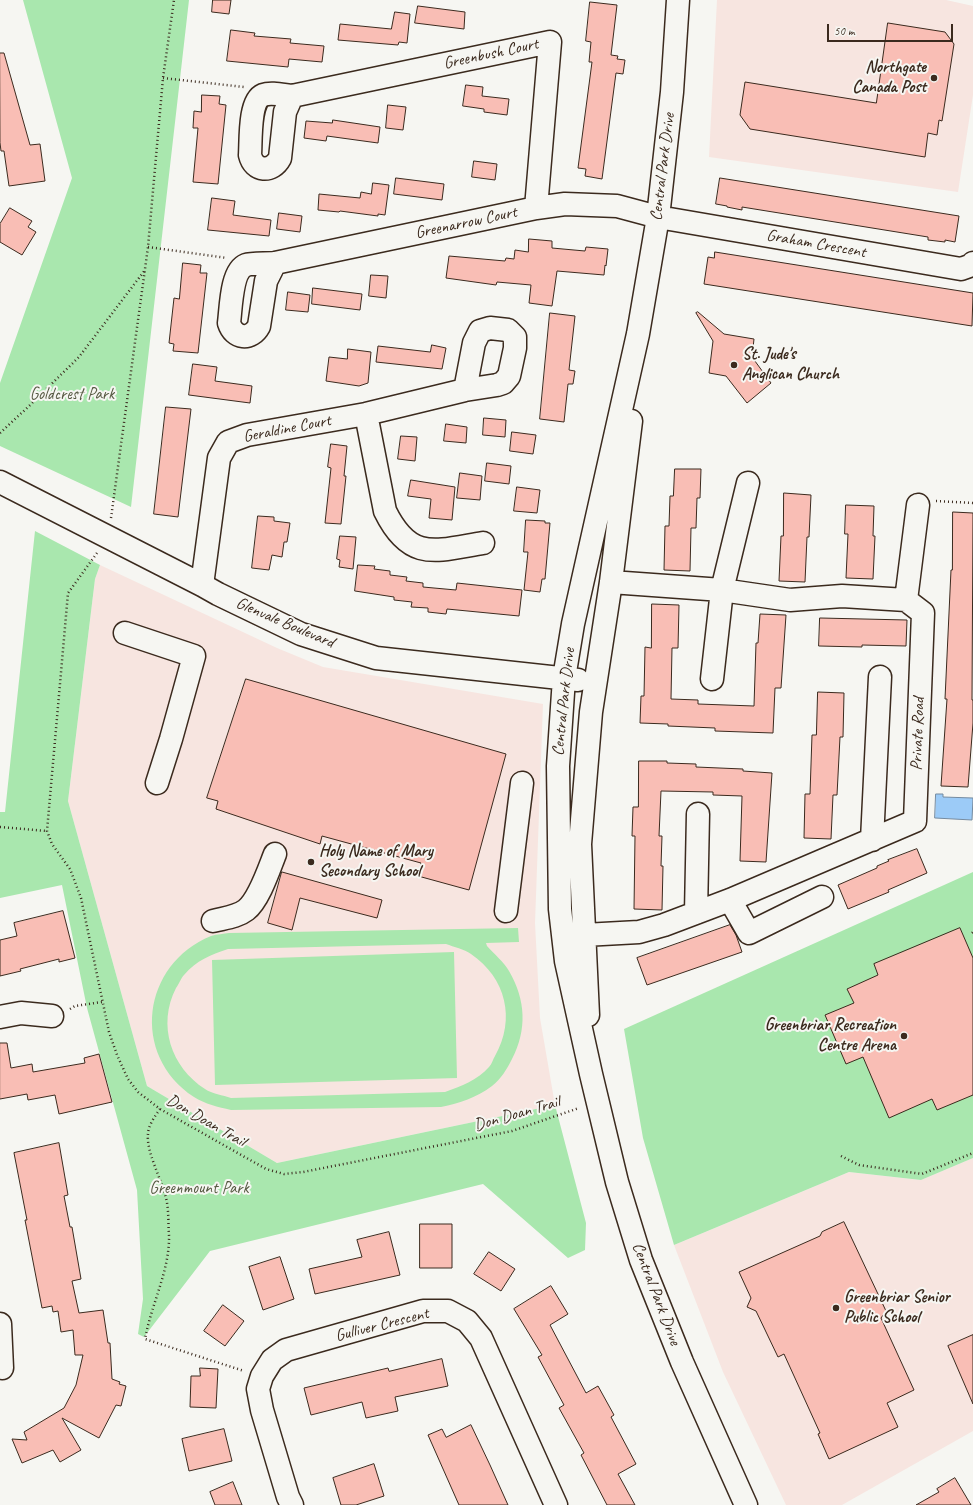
<!DOCTYPE html>
<html>
<head>
<meta charset="utf-8">
<style>
	body { margin:0 }
	#map { position:relative; width:973px; height:1505px; overflow:hidden; background:#f6f6f2; font-family:Caveat,sans-serif }
	canvas { display:block }
	.scale { position:absolute; left:827px; top:24px; width:126px; height:18px; box-sizing:border-box; border:2px solid #3b2a1e; border-top:0; padding-left:5px; font-size:12px; line-height:14px; white-space:nowrap; color:#3b2a1e; -webkit-text-stroke:3px #f6f6f2; paint-order:stroke }
</style>
</head>
<body>
<div id="map">
<canvas width="973" height="1505"></canvas>
<div class="scale">50 m</div>
</div>
<script>
const ctx = document.querySelector('canvas').getContext('2d');
ctx.lineJoin = 'round';
function fill(path, color) {
  ctx.fillStyle = color;
  ctx.fill(path, 'evenodd');
}
function strokePath(path, color, width, dash) {
  ctx.strokeStyle = color;
  ctx.lineWidth = width;
  ctx.lineCap = dash ? 'butt' : 'round';
  ctx.setLineDash(dash || []);
  ctx.stroke(path);
}
function drawText(font, color, halo, rows, align = 'center') {
  ctx.font = font + ' Caveat,sans-serif';
  ctx.lineWidth = 4;
  ctx.setLineDash([]);
  ctx.textBaseline = 'middle';
  ctx.strokeStyle = halo;
  ctx.fillStyle = color;
  for (const [text, x, y, turn = 0] of rows) {
    ctx.save();
    ctx.translate(x, y);
    ctx.rotate((+turn || 0) * Math.PI / 180);
    ctx.textAlign = isNaN(turn) ? turn : align;
    if (halo) ctx.strokeText(text, 0, 0);
    ctx.fillText(text, 0, 0);
    ctx.restore();
  }
}
const built = new Path2D(`
	M717,0H946L973,6V95L958,192L709,157Z
	M100,565L277,648L323,667L543,704L535,923L540,1018L555,1105L277,1163L147,1086L68,801L95,579Z
	M973,1158V1431L842,1505H786L723,1372L674,1245L849,1172L921,1180Z`);
const green = new Path2D(`
	M23,0H189L131,507L0,446V383L72,178Z
	M35,531L100,565L95,579L68,801L147,1086L277,1163L555,1105L586,1223L585,1250L568,1258L483,1184L210,1251L144,1337L138,1334L143,1299L137,1190L87,1008L62,885L0,898V812H5Z
	M973,872V1158L921,1180L849,1172L674,1245L643,1138L624,1029Z
	M518,928L519,942L486,943L487,946C494,954 504,962 509,971C526,1000 527,1030 512,1059C507,1069 501,1079 492,1086C476,1098 460,1103 441,1107L231,1110C218,1107 205,1104 194,1097C130,1055 142,964 211,936C217,934 224,934 229,933ZM446,944C454,947 464,949 471,954C506,978 516,1019 495,1056C493,1059 492,1064 489,1067C478,1080 461,1086 445,1092L231,1098C223,1095 212,1094 205,1089C171,1067 157,1025 176,988C179,984 181,978 184,975C197,960 210,955 228,949Z
	M454,952L457,1078L215,1085L212,960Z`);
const water = new Path2D(`
	M936,794H943V797L973,798L972,820L935,818Z`);
const building = new Path2D(`
	M213,0H231L229,14L212,12Z
	M590,2L617,5L611,55L618,56L617,59L625,60L623,74L616,73L602,179L585,176L586,169L578,168L592,62H589L591,42L586,41Z
	M418,6L465,12L464,29L415,23Z
	M395,12L410,14L407,43L399,42L398,45L338,40L340,24L391,29Z
	M888,23L945,32L954,44L942,121L939,120L937,135L928,133L925,157L750,129L740,115L745,82L876,103Z
	M231,30L255,33L254,36L291,39L290,43L324,46L322,62L289,59L288,67L227,61Z
	M0,53H4L30,145L40,144L45,181L9,186L4,151H1L0,143Z
	M466,85L483,87L482,96L509,99L507,115L484,112V109L463,106Z
	M202,95L220,96L219,104L226,105L218,184L193,182L198,128H193L194,111L201,112Z
	M388,105L406,107L403,130L386,128Z
	M333,120L380,127L378,143L327,136L326,141L304,138L306,121L332,123Z
	M474,161L497,164L495,180L472,177Z
	M396,178L444,184L442,200L394,194Z
	M720,178L959,216L955,242L945,240V242L928,240V237L742,207V210L727,207V206L716,204Z
	M373,183L389,185L385,215L378,214V216L340,211L339,212L318,210L319,194L360,198L361,192L371,194Z
	M212,198L235,201L233,215L271,220L269,236L208,230Z
	M10,208L32,221L28,227L36,232L22,255L0,242V224Z
	M279,213L302,216L300,232L277,229Z
	M529,239L552,241V248L585,251L586,247L608,249L606,266L605,265L604,275L557,271L552,306L529,303L531,285L497,282L496,285L446,278L449,256L505,261L506,258L514,259L515,250L528,252Z
	M715,252L973,293L972,326L704,284L708,257L714,258Z
	M183,263L201,265L200,273H207L198,353L173,351L174,344L169,343L174,298L179,299Z
	M371,275L388,276L386,298L369,296Z
	M313,288L362,294L360,310L312,304Z
	M288,292L310,295L308,312L286,310Z
	M698,312L724,334L754,339L752,357L771,383L747,403L726,376L709,373L713,341L696,313Z
	M550,313L575,316L569,370L575,371L573,384H568L564,422L540,419Z
	M432,345L446,348L442,369L376,362L378,346L430,352Z
	M348,349L371,352L368,383L359,386L326,381L329,357L347,359Z
	M193,364L217,367L215,381L252,386L250,403L189,395Z
	M166,407L191,409L178,517L154,514Z
	M484,418L506,420L505,437L483,435Z
	M446,424L467,427L466,443L444,441Z
	M512,432L536,435L533,454L510,451Z
	M401,436L417,437L415,461L398,459Z
	M331,444L347,446L344,476H346L341,524L325,523L331,468L328,467Z
	M487,463L511,466L509,484L485,481Z
	M675,469H701L700,498H697L696,528H691L690,571L664,570L665,526H669L670,496H673Z
	M460,473L482,476L480,500L457,498Z
	M411,480L455,487L452,520L429,518L431,499L408,496Z
	M517,487L540,490L537,513L514,511Z
	M784,493L811,495L809,537H807L805,582L779,581L781,536H783Z
	M846,505L874,506L873,536H875L873,579L846,578L848,534H845Z
	M953,512L973,513L972,700H973V723L968,787L941,786L947,699H945L951,570H952Z
	M258,516L274,517V521L290,523L287,542H284L282,557L272,555L269,570L252,568Z
	M526,520L545,521V523H550L545,579H542L540,592L524,590L528,552H524Z
	M340,536L356,537L353,569L339,567L340,560L337,559Z
	M358,565L375,566L374,569L390,571V575L407,577L406,581L423,583V587L456,590L457,583L522,590L519,616L447,609L446,614L428,612V608L411,607L412,602L394,600V597L355,591Z
	M652,604L679,605L678,648H672L671,699L698,700V704L754,706L756,643H758L760,614L786,615L781,688H775L773,733L715,731V728L668,726V724L640,723L641,696H644L645,647L651,648Z
	M820,618L907,620L906,646L862,645V647L819,646Z
	M246,679L506,754L469,890L418,876L421,863L322,836L320,844L216,809L218,801L207,798Z
	M818,692L844,693L843,737H840L837,795H833L831,839L804,838L805,794H810L812,735H816Z
	M639,761H667V763L696,764V767L743,769V771L772,773L766,862L740,861L742,796L713,795V792L661,791L659,836H662L661,866H663L662,910L634,909L635,836H632L633,807H638Z
	M917,849L927,873L888,890L889,892L848,909L838,885L877,868V866L889,861L888,860Z
	M282,872L382,900L377,918L300,898L292,930L268,923Z
	M63,911L75,958L59,962V959L20,969L21,971L0,976V940L17,936L14,923Z
	M730,925L736,935L742,952L647,985L637,958Z
	M960,928L973,958V1095L937,1110L932,1099L889,1118L863,1057L846,1064L825,1015L854,1003L847,989L878,975L874,964Z
	M0,1043H7L11,1068L32,1064L33,1072L85,1063L84,1058L99,1054L112,1102L59,1114L55,1095L28,1100L27,1094L0,1099Z
	M59,1143L68,1195L64,1196L70,1227H72L81,1279L72,1281L79,1313L103,1310L108,1343H110L112,1379L120,1382L119,1384L126,1386L121,1406L116,1405L99,1438L62,1418L81,1450L60,1462L53,1450L22,1463L12,1439L27,1440L24,1432L64,1408L76,1385L83,1355H75L73,1330L61,1332L58,1311L53,1312L52,1306L42,1308L25,1220H27L14,1153Z
	M844,1222L886,1311L881,1318L914,1390L887,1403L898,1427L829,1459L818,1434L820,1433L784,1354L778,1357L756,1311L747,1307L751,1298L739,1272L820,1236L822,1232Z
	M420,1224H452V1268H420Z
	M389,1232L400,1275L315,1294L309,1269L362,1257L357,1240Z
	M489,1252L515,1269L501,1291L474,1274Z
	M280,1257L294,1299L263,1310L249,1267Z
	M551,1286L568,1314L550,1325L586,1393L598,1386L614,1415L611,1417L636,1464L618,1474L635,1505H607L581,1455L584,1453L559,1408L564,1405L538,1357L542,1355L514,1309Z
	M223,1305L244,1321L225,1346L204,1331Z
	M973,1335V1404L948,1346Z
	M442,1359L448,1386L395,1397L398,1411L366,1418L362,1402L311,1415L304,1388L388,1368L389,1371Z
	M200,1368L218,1369L216,1408L190,1407L191,1376H200Z
	M471,1425L490,1465L508,1505H459L428,1435L442,1429L446,1437Z
	M224,1429L232,1461L189,1471L182,1439Z
	M374,1464L384,1496L356,1505H341L333,1478Z
	M955,1478L971,1505H916L939,1492L937,1489Z
	M233,1482L242,1505H215L210,1492Z`);
const path = new Path2D(`
	M163,78L244,87
	M148,247L227,258
	M0,433L28,407L79,357L145,270
	M936,501L973,503
	M111,518L148,247L163,78L174,0
	M97,553L68,593L47,831L52,844L70,869L81,898L109,1032L117,1055L128,1079L138,1092L160,1109L266,1169L284,1174L303,1172L512,1131L579,1108
	M0,827L47,831
	M972,933L973,932
	M70,1009L75,1006L102,1002
	M160,1109C155,1116 148,1126 148,1134C146,1152 162,1180 166,1198C169,1210 168,1223 169,1235C170,1270 151,1305 145,1339L244,1371
	M841,1156L859,1165L922,1174L973,1153`);
const minor = new Path2D(`
	M678,0L672,92L658,217L638,334L573,624L564,678L558,766L560,909L566,961L591,1074L617,1182L641,1260L682,1362L746,1505
	M292,96L285,112L280,158C272,173 254,172 250,155C251,141 249,101 263,95C271,92 283,95 292,96L550,42L536,208
	M275,263L266,281L259,326C251,341 234,339 229,323C231,309 231,271 246,265C252,263 268,264 275,263L536,208L565,204L617,206L658,217L961,269L972,265L973,263
	M366,414L385,511C410,562 435,551 483,543
	M0,482L202,585L218,594L301,634L376,658L578,680
	M202,585L219,458L228,442L247,435L366,414L465,390L497,385L503,383L509,376L515,348V337L508,330L490,328L480,331L474,343L465,390
	M906,600L918,505
	M125,633L194,656L171,739L157,783
	M712,679L722,590L748,483
	M872,840L880,677
	M730,900L749,933L822,897
	M506,911L522,783
	M696,913L698,814
	M213,921C224,918 237,917 246,910C259,900 269,869 275,854
	M584,935L639,932L664,925L730,900L915,821L923,613L906,600L842,596L790,600L722,590L611,582
	M588,1015L580,844L591,712L611,582L631,421
	M0,1017L21,1013L52,1016
	M0,1324L2,1368
	M292,1505L288,1497L262,1410L258,1389L262,1376L272,1360L286,1350L423,1311H448L467,1321L481,1338L556,1505`);
const markers = [
	[934,78,4,"#3b2a1e"],
	[734,365,4,"#3b2a1e"],
	[311,862,4,"#3b2a1e"],
	[904,1036,4,"#3b2a1e"],
	[836,1308,4,"#3b2a1e"]
];
const streetNames = [
	["Greenbush Court",491,54,-12],
	["Central Park Drive",663,167,-83],
	["Greenarrow Court",466,223,-12],
	["Graham Crescent",816,244,10],
	["Geraldine Court",287,429,-11],
	["Glenvale Boulevard",285,623,23],
	["Central Park Drive",564,702,-84],
	["Private Road",918,734,-88],
	["Don Doan Trail",517,1114,-16],
	["Don Doan Trail",206,1121,30],
	["Central Park Drive",656,1294,69],
	["Gulliver Crescent",382,1325,-14]
];
const poiNames = [
	["Northgate",926,68,"right"],
	["Canada Post",926,88,"right"],
	["St. Jude's",742,355],
	["Anglican Church",742,375],
	["Holy Name of Mary",319,852],
	["Secondary School",319,872],
	["Greenbriar Recreation",896,1026,"right"],
	["Centre Arena",896,1046,"right"],
	["Greenbriar Senior",844,1298],
	["Public School",844,1318]
];
const parkNames = [
	["Goldcrest Park",72,395],
	["Greenmount Park",199,1189]
];
fill(built, '#f7e5e0');
fill(green, '#a9e7ae');
fill(water, '#9ccbf7');
strokePath(water, '#758ba0', 1);
fill(building, '#f9beb5');
strokePath(building, '#3b2a1e', 1);
strokePath(minor, '#3b2a1e', 25);
strokePath(path, '#3b2a1e', 2.5, [1, 3]);
strokePath(minor, '#f6f6f2', 22);
for (const [x, y, r, color] of markers) {
  const dot = new Path2D();
  dot.arc(x, y, r, 0, 2 * Math.PI);
  ctx.fillStyle = color;
  ctx.fill(dot);
  strokePath(dot, '#f6f6f2', 1.5);
}
drawText('17px', '#3b2a1e', '#f6f6f2', streetNames);
drawText('bold 17px', '#3b2a1e', '#f6f6f2', poiNames, 'left');
drawText('17px', '#565942', '#f6f6f2', parkNames);
</script>
</body>
</html>
